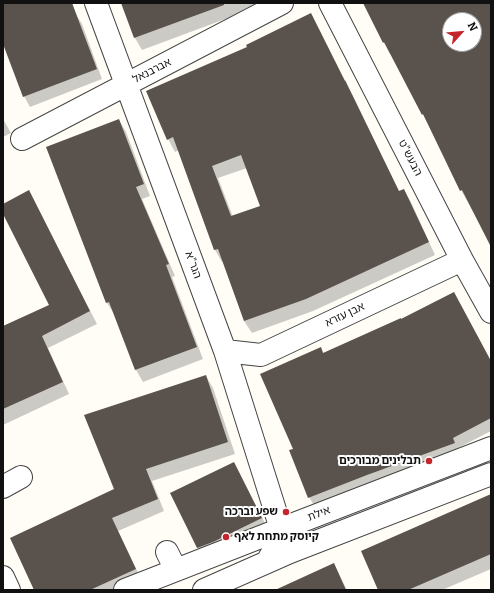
<!DOCTYPE html>
<html>
<head>
<meta charset="utf-8">
<style>
	body { margin:0 }
	#map { position:relative; width:494px; height:593px; overflow:hidden; background:#fffdf5; font-family:Bitter,serif }
	canvas { display:block }
	.frame { position:absolute; inset:0; border:4px solid #111; pointer-events:none }
	.north { position:absolute; left:442px; top:12px; width:40px; height:40px; box-sizing:border-box; background:#fff; border:1px solid #a0a0a0; border-radius:50%; rotate:63deg; font-size:11px; font-weight:700; line-height:16px; text-align:center; color:#111 }
	.north::after { content:''; display:block; margin:auto; width:14px; height:18px; background:#c4262e; clip-path:polygon(50% 0,100% 100%,50% 72%,0 100%) }
</style>
</head>
<body>
<div id="map">
<canvas width="494" height="593"></canvas>
<div class="frame"></div>
<div class="north">N</div>
</div>
<script>
const ctx = document.querySelector('canvas').getContext('2d');
ctx.lineJoin = 'round';
function fill(path, color) {
  ctx.fillStyle = color;
  ctx.fill(path, 'evenodd');
}
function strokePath(path, color, width, dash) {
  ctx.strokeStyle = color;
  ctx.lineWidth = width;
  ctx.lineCap = dash ? 'butt' : 'round';
  ctx.setLineDash(dash || []);
  ctx.stroke(path);
}
function drawText(font, color, halo, rows, align = 'center') {
  ctx.font = font + ' Bitter,"Noto Sans Hebrew",serif';
  ctx.lineWidth = 4;
  ctx.setLineDash([]);
  ctx.textBaseline = 'middle';
  ctx.strokeStyle = halo;
  ctx.fillStyle = color;
  for (const [text, x, y, turn = 0] of rows) {
    ctx.save();
    ctx.translate(x, y);
    ctx.rotate((+turn || 0) * Math.PI / 180);
    ctx.textAlign = isNaN(turn) ? turn : align;
    if (halo) ctx.strokeText(text, 0, 0);
    ctx.fillText(text, 0, 0);
    ctx.restore();
  }
}
const shadow = new Path2D(`
	M3,3H72L77,16L82,24L102,79L30,107L24,96L3,42Z
	M122,3H256L228,18L142,50L135,38Z
	M364,3H491V244L461,190L429,126L391,53L390,54L384,43ZM450,20H474V44H450Z
	M346,84L352,94L399,192L404,190L411,202L435,255L313,311L252,333L244,321L223,262H222L215,250L179,150L175,152L168,139L147,91ZM247,168L261,207L233,217L218,178Z
	M3,119L11,133L3,137Z
	M119,120L126,132L150,196L142,199L175,276L172,277L203,359L143,382L136,370L115,315L107,303L47,148Z
	M35,204L97,324L48,348L69,394L3,425V327L50,305L3,212V205Z
	M321,348L324,354L491,362V431L458,448L460,454L315,507L309,497L294,449Z
	M206,376L213,388L235,454L152,481L164,511L118,531L142,581L124,590H35Z
	M234,463L241,476L269,531L205,561L198,548L171,494Z
	M491,495V569L442,590H379Z
	M334,564L347,590H277Z`);
const building = new Path2D(`
	M3,3H72L97,69L23,97L3,44Z
	M121,3H224V5L134,38Z
	M363,3H491V247L462,190L460,191L423,114L422,115L384,42L383,43ZM450,20H474V44H450Z
	M311,13L345,81V80L399,191L404,189L429,242L306,299L244,321L218,249L214,250L173,137L167,140L146,91L247,47L246,45ZM241,155L260,206L231,216L212,166Z
	M119,119L144,184L136,187L169,264L166,265L197,347L135,370L109,302L106,303L46,147Z
	M29,190L90,311L42,336L63,382L3,409V326L49,305L3,214V204Z
	M454,292L491,361V418L453,438L455,443L367,475L308,498L289,450L293,449L260,374L321,347L323,353L401,318V319Z
	M206,375L228,442L146,469L158,499L112,518L136,569L90,590H34L10,538L114,489L84,415Z
	M234,462L262,518L213,542L197,548L170,493Z
	M491,494V554L408,590H378L361,551Z
	M334,563L346,590H275Z`);
const minor = new Path2D(`
	M96,3L225,351L281,529L277,544L267,562
	M330,3L462,260L491,312
	M22,139L282,3
	M225,351L261,355L462,260
	M3,487L21,477
	M167,552L176,570
	M3,577L9,590
	M125,590L281,529L491,448
	M204,590L290,552L491,474`);
const markers = [
	[429,461,4,"#c4262e"],
	[286,512,4,"#c4262e"],
	[226,537,4,"#c4262e"]
];
const streetNames = [
	["אברבנאל",152,71,-27],
	["הבעש\"ט",410,158,63],
	["הגר\"א",193,265,70],
	["אבן עזרא",345,315,-25],
	["אילת",319,514,-21]
];
const poiNames = [
	["תבלינים מבורכים",421,461],
	["שפע וברכה",278,512],
	["קיוסק מתחת לאף",234,537,"left"]
];
fill(shadow, '#0003');
fill(building, '#5a524d');
strokePath(minor, '#444', 24);
strokePath(minor, '#fff', 22);
for (const [x, y, r, color] of markers) {
  const dot = new Path2D();
  dot.arc(x, y, r, 0, 2 * Math.PI);
  ctx.fillStyle = color;
  ctx.fill(dot);
  strokePath(dot, '#fff', 1.5);
}
drawText('11px', '#111', '#fff', streetNames);
drawText('bold 11px', '#111', '#fff', poiNames, 'right');
</script>
</body>
</html>
